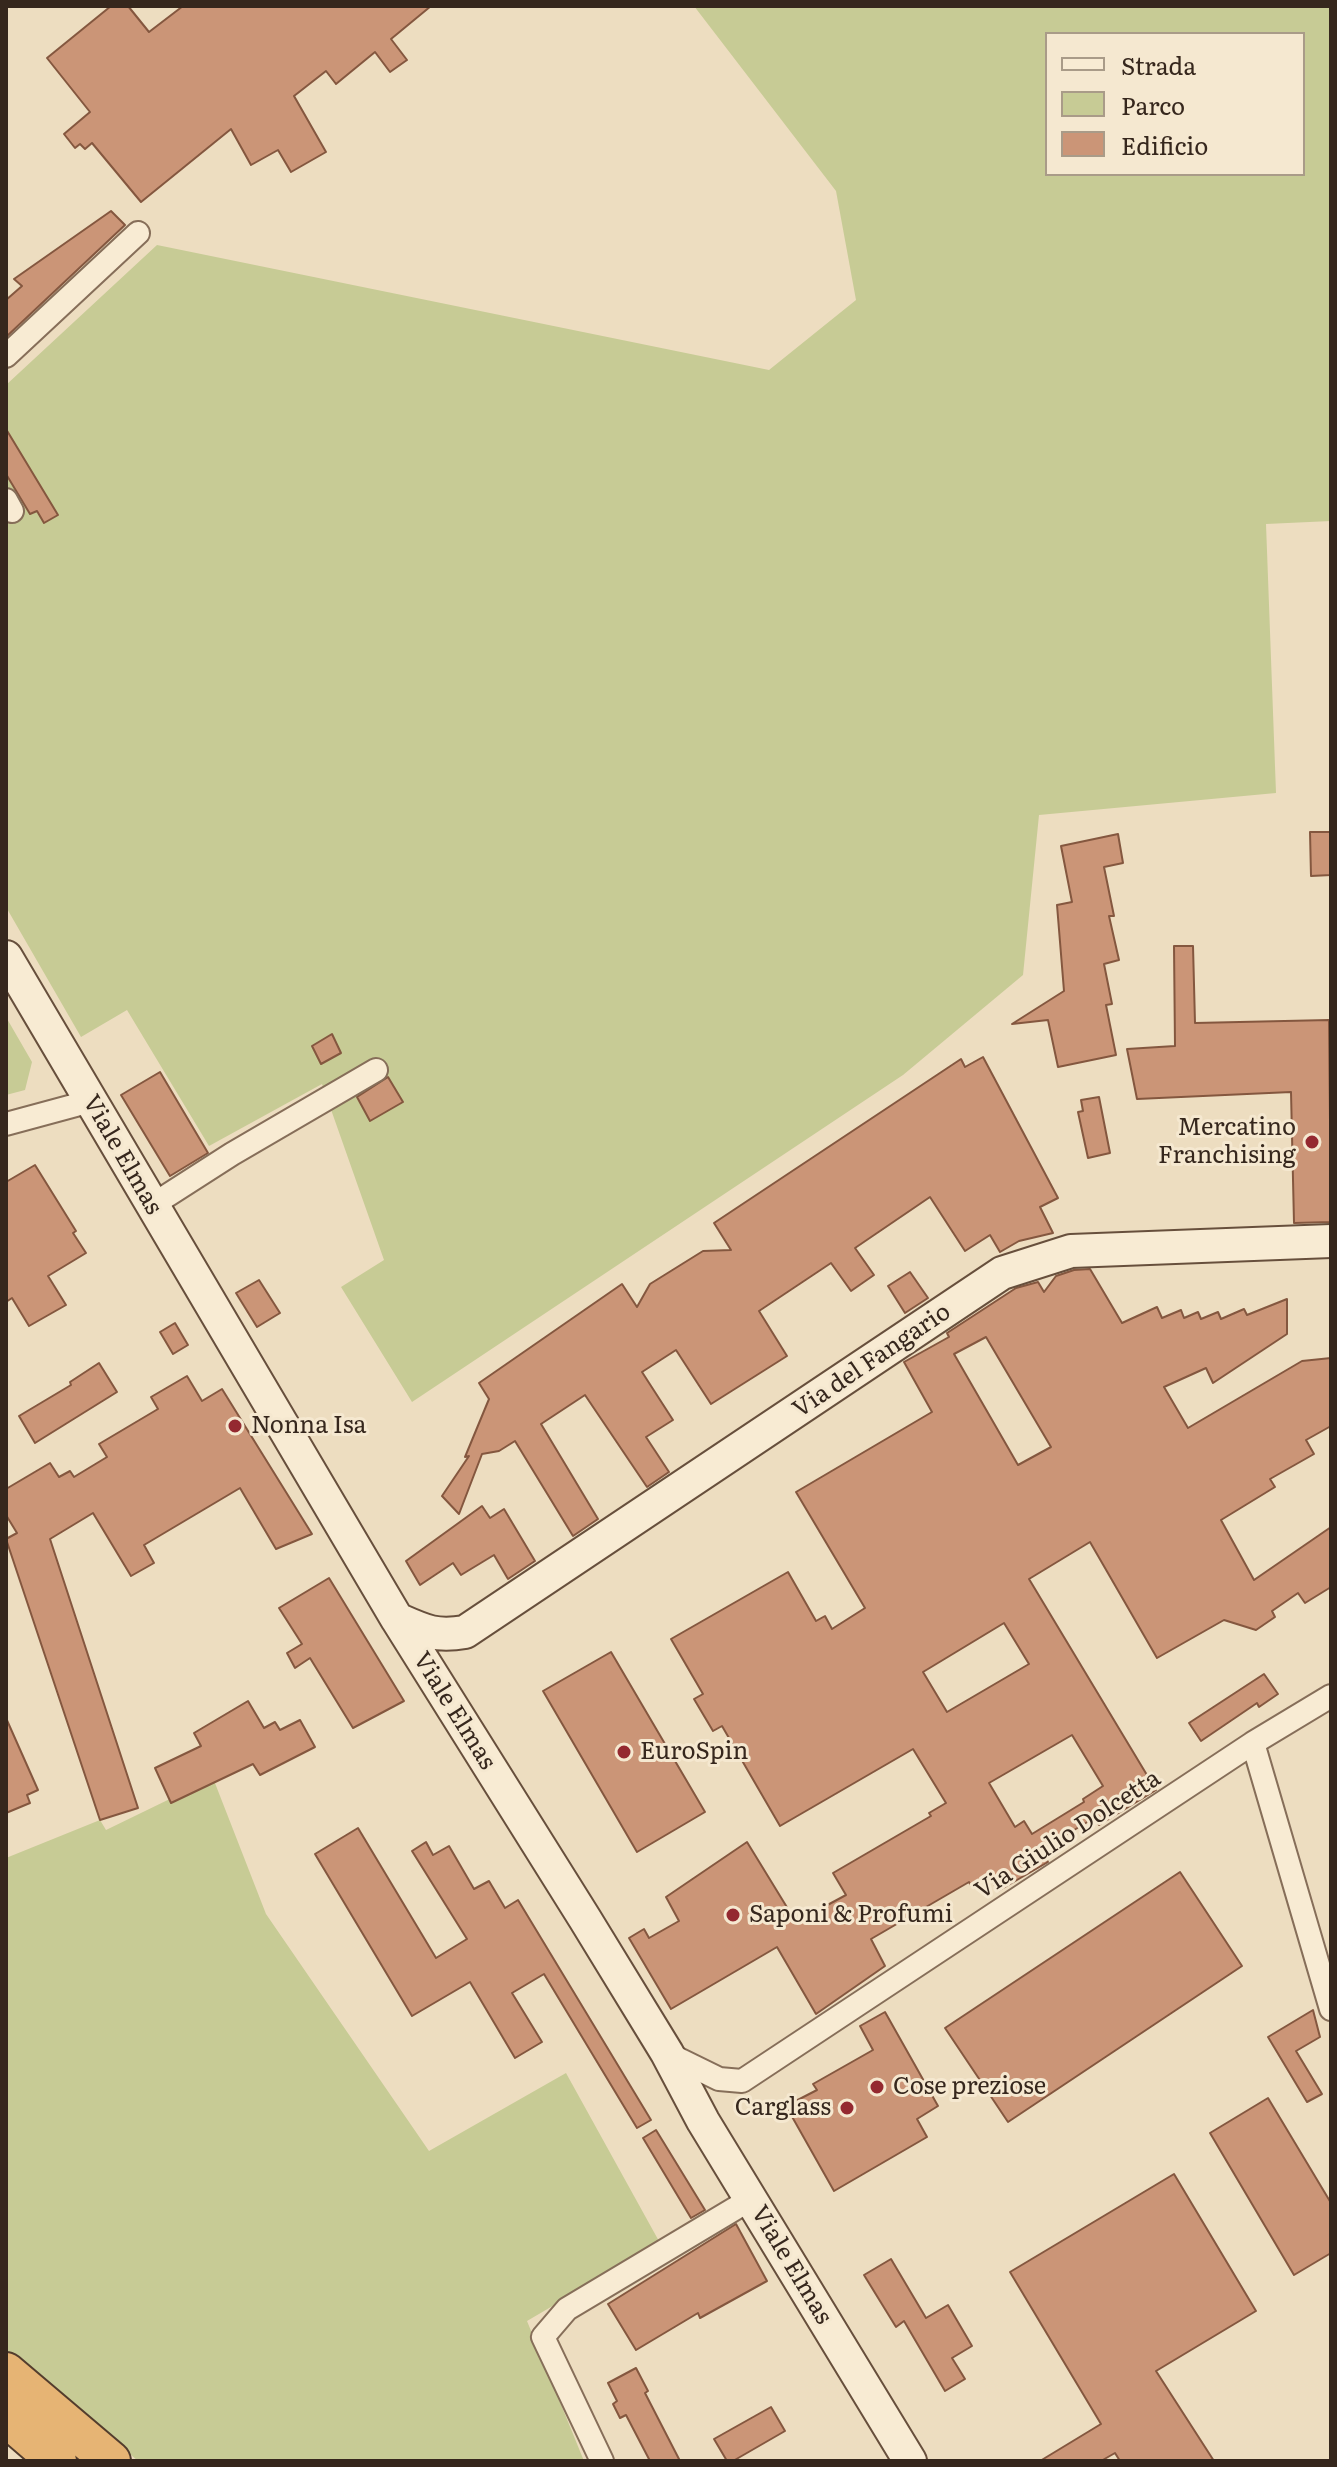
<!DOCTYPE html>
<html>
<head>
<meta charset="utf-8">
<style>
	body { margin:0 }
	#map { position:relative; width:1337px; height:2467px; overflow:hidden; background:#edddc0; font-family:Literata,serif }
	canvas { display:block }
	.frame { position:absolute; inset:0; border:8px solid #36271d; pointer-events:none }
	.legend { position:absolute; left:1045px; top:32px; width:260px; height:144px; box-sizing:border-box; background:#f5e8d0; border:2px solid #a99b88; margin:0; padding:10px 14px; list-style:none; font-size:24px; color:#36271d }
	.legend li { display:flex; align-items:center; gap:16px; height:40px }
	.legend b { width:40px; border:2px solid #a99b88 }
</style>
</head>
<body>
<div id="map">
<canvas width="1337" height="2467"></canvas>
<div class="frame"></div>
<ul class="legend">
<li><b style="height:10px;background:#f8ebd3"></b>Strada</li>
<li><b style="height:22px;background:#c7cb95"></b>Parco</li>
<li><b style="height:22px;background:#cb9577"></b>Edificio</li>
</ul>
</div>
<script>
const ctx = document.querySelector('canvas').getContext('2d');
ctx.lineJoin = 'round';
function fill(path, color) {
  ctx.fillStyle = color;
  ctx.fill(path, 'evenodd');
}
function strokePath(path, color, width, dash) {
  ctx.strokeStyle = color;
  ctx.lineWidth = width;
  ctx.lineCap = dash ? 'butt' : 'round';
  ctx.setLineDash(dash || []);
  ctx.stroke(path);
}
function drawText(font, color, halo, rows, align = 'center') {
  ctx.font = font + ' Literata,serif';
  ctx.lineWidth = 6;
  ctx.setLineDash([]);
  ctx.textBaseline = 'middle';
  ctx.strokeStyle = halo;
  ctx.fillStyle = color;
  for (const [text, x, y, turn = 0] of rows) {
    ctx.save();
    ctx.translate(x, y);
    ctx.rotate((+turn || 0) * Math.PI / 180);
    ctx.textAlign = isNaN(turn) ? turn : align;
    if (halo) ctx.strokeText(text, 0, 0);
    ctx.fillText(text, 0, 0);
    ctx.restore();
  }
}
const green = new Path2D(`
	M694,6H1331V521L1266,524L1276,793L1039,815L1023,975L903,1075L412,1402L341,1287L384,1260L322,1084L209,1146L127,1010L81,1037L6,907V385L157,245L769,370L856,300L836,191ZM1047,34H1303V174H1047Z
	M6,1017L32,1062L25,1090L6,1095Z
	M213,1778L266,1914L429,2151L566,2073L660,2243L527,2321L584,2461H138L59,2392L6,2352V1858L100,1820L106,1830Z`);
const building = new Path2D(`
	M111,6H128L149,32L183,6H431L391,39L407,60L390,72L375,52L336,84L326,71L294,96L326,152L291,172L278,150L251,165L231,129L141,202L92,143L85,149L80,144L75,148L64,134L90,112L47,58Z
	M111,211L125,225L6,337V300L22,286L14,279Z
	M6,429L58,515L44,523L37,511L30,514L6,474Z
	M1310,832H1331V875L1311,876Z
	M1118,834L1123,863L1104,867L1114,916H1109L1119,960L1104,964L1112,1004L1106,1005L1116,1055L1058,1067L1048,1020L1012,1024L1064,991L1057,905L1072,902L1061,846Z
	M1174,946H1193L1195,1023L1329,1020L1331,1222L1294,1223L1291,1092L1137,1099L1127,1049L1175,1046Z
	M332,1034L341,1053L321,1064L312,1046Z
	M983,1057L1058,1198L1040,1207L1053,1233L1019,1241L1000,1252L990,1235L965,1251L930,1197L855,1248L874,1275L851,1291L831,1263L759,1311L787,1356L711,1404L676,1350L642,1372L673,1420L646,1437L669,1472L647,1487L585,1395L541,1424L598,1519L573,1536L515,1441L499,1451L482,1454L459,1514L442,1496L469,1456L465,1457L489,1399L479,1383L622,1284L637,1307L650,1284L703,1251L731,1250L714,1223L961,1059L965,1067Z
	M160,1072L208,1153L170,1176L121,1095Z
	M388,1077L403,1102L370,1121L357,1097Z
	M1099,1097L1110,1153L1088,1158L1078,1112L1083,1111L1081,1100Z
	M35,1165L76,1231L73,1233L86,1253L48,1276L66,1305L29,1326L12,1298L6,1302V1182Z
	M1090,1269L1122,1323L1157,1307L1162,1318L1181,1310L1184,1318L1198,1312L1201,1319L1218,1312L1221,1319L1244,1309L1247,1315L1287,1299V1334L1213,1383L1206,1368L1164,1387L1188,1428L1302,1361L1331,1358V1426L1306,1440L1314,1454L1270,1479L1275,1487L1221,1520L1254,1580L1331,1527V1587L1305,1603L1298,1593L1272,1611L1275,1617L1256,1630L1224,1620L1157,1658L1090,1542L1029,1579L1156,1790L1099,1825L1094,1818L1041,1850L1048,1862L998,1891L990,1877L972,1887L969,1882L871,1939L885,1966L816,2014L777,1947L671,2009L629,1938L644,1929L649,1938L679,1921L666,1897L747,1842L796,1922L846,1895L833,1873L931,1816L929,1813L946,1803L913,1749L780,1826L722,1726L713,1731L694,1699L703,1694L671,1639L788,1572L816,1621L825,1616L832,1629L865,1608L796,1492L932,1412L904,1362L949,1337L947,1333L1016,1288L1038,1282L1044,1292L1056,1276L1074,1270ZM986,1337L1051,1447L1018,1465L954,1354ZM1004,1623L1029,1664L947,1712L923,1672ZM1072,1735L1103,1786L1083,1799L1084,1802L1032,1834L1024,1821L1015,1827L989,1783Z
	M910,1272L928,1298L905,1313L888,1286Z
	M259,1280L280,1313L257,1327L236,1293Z
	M175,1323L188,1345L173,1354L160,1332Z
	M99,1363L117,1392L35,1443L19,1416L71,1385L70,1382Z
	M187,1376L202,1401L222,1389L312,1534L276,1549L240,1488L144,1545L154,1563L131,1576L93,1513L50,1539L138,1808L100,1820L6,1539L17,1533L6,1515V1489L50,1463L59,1477L70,1471L74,1477L107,1457L99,1444L158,1409L151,1397Z
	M482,1506L490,1518L504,1509L535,1561L508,1579L494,1555L461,1575L453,1563L420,1585L406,1561Z
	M329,1578L404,1701L353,1728L310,1658L295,1668L287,1653L302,1644L279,1608Z
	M611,1652L705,1812L637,1852L543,1691Z
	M1264,1674L1278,1694L1259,1707L1257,1703L1201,1741L1189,1723Z
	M248,1701L264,1728L275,1722L280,1730L300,1720L315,1747L260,1775L253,1764L171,1803L155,1768L201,1746L194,1733Z
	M6,1718L38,1790L27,1795L30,1803L6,1813Z
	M358,1828L436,1958L467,1939L412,1851L426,1842L433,1855L449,1846L474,1889L489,1881L505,1908L518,1900L651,2120L637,2128L544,1974L512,1993L542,2042L515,2058L470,1982L412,2016L315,1854Z
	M1180,1872L1242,1966L1008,2122L945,2028Z
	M1313,2010L1320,2037L1296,2051L1322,2094L1307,2102L1268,2037Z
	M885,2012L938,2106L917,2119L927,2137L834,2191L786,2106L817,2090L813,2084L873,2050L860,2026Z
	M1268,2098L1331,2203V2253L1294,2275L1210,2133Z
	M656,2130L705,2210L691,2218L643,2138Z
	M1174,2174L1256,2311L1156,2371L1214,2461H1120L1115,2453L1101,2461H1040L1101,2424L1010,2272Z
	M736,2224L767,2281L700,2318L698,2313L636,2350L608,2304Z
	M891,2259L926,2318L948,2305L972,2346L952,2358L965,2379L945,2391L904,2321L896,2327L864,2275Z
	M636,2368L648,2391L645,2393L680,2461H650L626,2415L620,2418L613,2404L617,2401L608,2383Z
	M771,2407L785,2431L733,2461H727L714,2439Z`);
const minor = new Path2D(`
	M6,356L138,233
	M6,500L12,511
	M6,1124L91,1101
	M151,1206L232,1154L376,1070
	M1253,1743L1331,2009
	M668,2054L719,2079L742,2081L1253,1743L1331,1696
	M602,2461L543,2337L567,2309L751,2199`);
const secondary = new Path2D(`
	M6,957L397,1619L585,1919L667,2053L703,2121L910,2461
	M397,1619C424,1631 435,1637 465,1632L1002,1273L1071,1251L1331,1241`);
const trunk = new Path2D(`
	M6,2372L111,2461
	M6,2417L57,2461`);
const markers = [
	[1312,1142,8,"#942930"],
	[235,1426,8,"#942930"],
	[624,1752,8,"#942930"],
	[733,1915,8,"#942930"],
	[877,2087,8,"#942930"],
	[847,2108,8,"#942930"]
];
const poiNames = [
	["Mercatino",1296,1128,"right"],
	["Franchising",1296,1156,"right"],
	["Nonna Isa",251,1426],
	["EuroSpin",640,1752],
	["Saponi & Profumi",749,1915],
	["Cose preziose",893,2087],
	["Carglass",831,2108,"right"]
];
const streetNames = [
	["Viale Elmas",122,1155,60],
	["Via del Fangario",872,1361,-34],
	["Viale Elmas",454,1711,58],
	["Via Giulio Dolcetta",1068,1835,-33],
	["Viale Elmas",791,2265,59]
];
fill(green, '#c7cb95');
fill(building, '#cb9577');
strokePath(building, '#84573f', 2);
strokePath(minor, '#866e59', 26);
strokePath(secondary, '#674f3c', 36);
strokePath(trunk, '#533d2d', 42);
strokePath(minor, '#f8ebd3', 22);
strokePath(secondary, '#f8ebd3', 32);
strokePath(trunk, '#e6b474', 38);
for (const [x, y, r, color] of markers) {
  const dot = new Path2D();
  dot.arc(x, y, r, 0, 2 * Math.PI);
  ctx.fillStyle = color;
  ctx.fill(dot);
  strokePath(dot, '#f5e8d0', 3);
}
drawText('24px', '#36271d', '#f5e8d0', poiNames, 'left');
drawText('24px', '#36271d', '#f5e8d0', streetNames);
</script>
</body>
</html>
